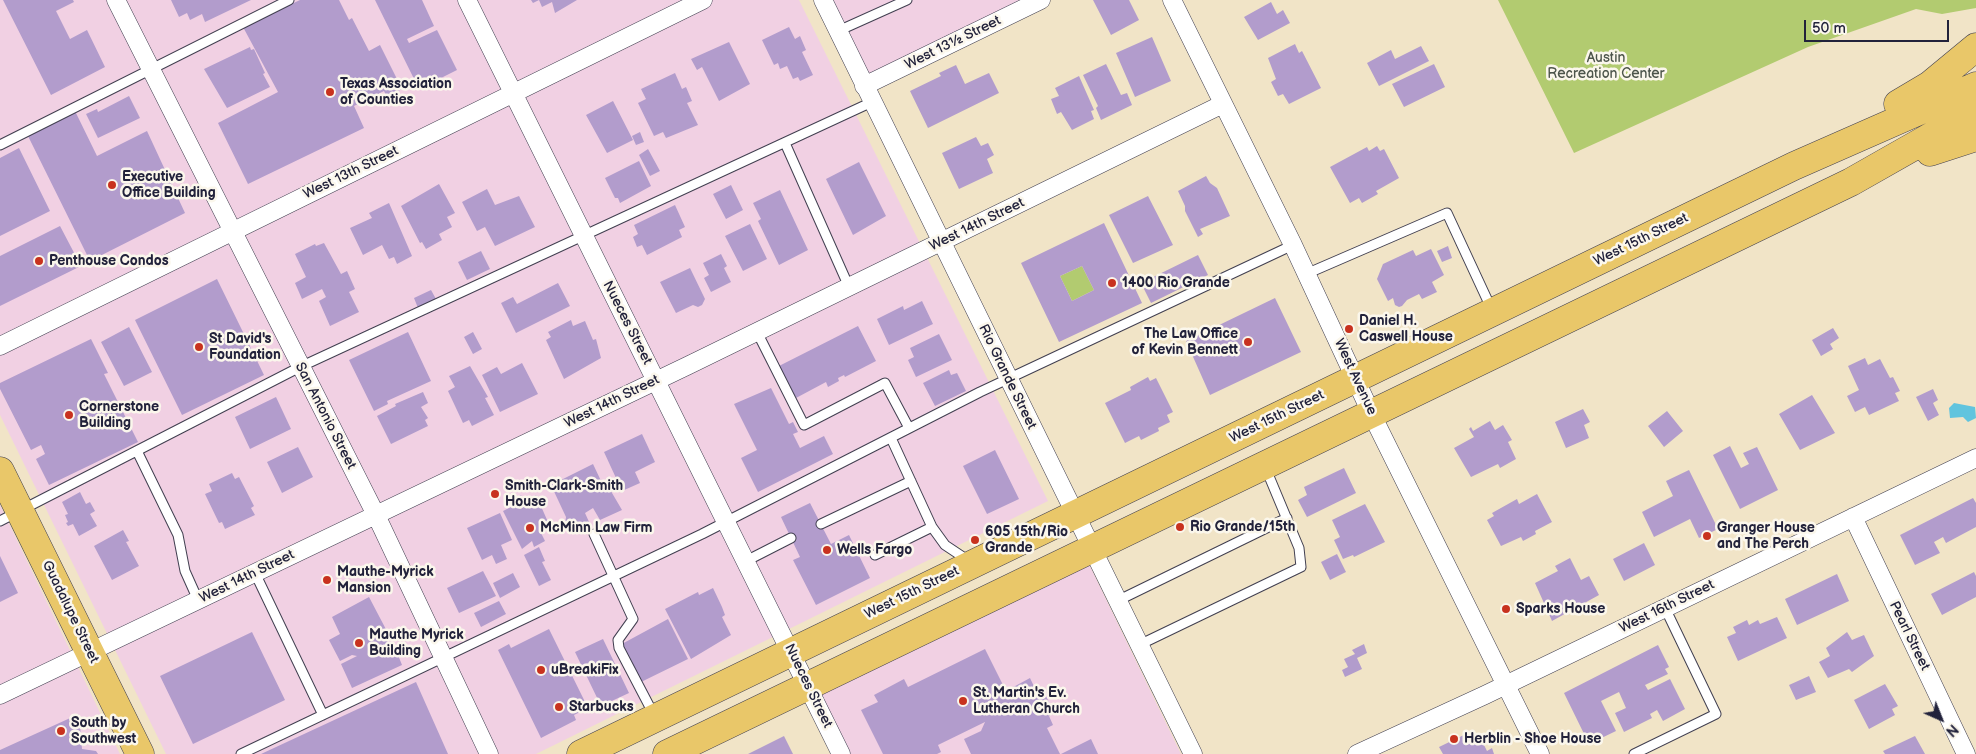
<!DOCTYPE html>
<html>
<head>
<meta charset="utf-8">
<style>
	body { margin:0 }
	#map { position:relative; width:1976px; height:754px; overflow:hidden; background:#f1e4c7; font-family:"Balsamiq Sans",sans-serif }
	canvas { display:block }
	.north { position:absolute; left:1916px; top:694px; width:50px; height:50px; -webkit-text-stroke:4px #fbf7ec; paint-order:stroke; rotate:136deg; font-size:14px; font-weight:700; line-height:20px; text-align:center; color:#22223b }
	.north::after { content:''; display:block; margin:auto; width:18px; height:22px; background:#22223b; clip-path:polygon(50% 0,100% 100%,50% 72%,0 100%) }
	.scale { position:absolute; left:1804px; top:20px; width:145px; height:22px; box-sizing:border-box; border:2px solid #22223b; border-top:0; padding-left:6px; font-size:15px; line-height:18px; white-space:nowrap; color:#22223b; -webkit-text-stroke:4px #fbf7ec; paint-order:stroke }
</style>
</head>
<body>
<div id="map">
<canvas width="1976" height="754"></canvas>
<div class="north">N</div>
<div class="scale">50 m</div>
</div>
<script>
const ctx = document.querySelector('canvas').getContext('2d');
ctx.lineJoin = 'round';
function fill(path, color) {
  ctx.fillStyle = color;
  ctx.fill(path, 'evenodd');
}
function strokePath(path, color, width, dash) {
  ctx.strokeStyle = color;
  ctx.lineWidth = width;
  ctx.lineCap = dash ? 'butt' : 'round';
  ctx.setLineDash(dash || []);
  ctx.stroke(path);
}
function drawText(font, color, halo, rows, align = 'center') {
  ctx.font = font + ' "Balsamiq Sans",sans-serif';
  ctx.lineWidth = 5;
  ctx.setLineDash([]);
  ctx.textBaseline = 'middle';
  ctx.strokeStyle = halo;
  ctx.fillStyle = color;
  for (const [text, x, y, turn = 0] of rows) {
    ctx.save();
    ctx.translate(x, y);
    ctx.rotate((+turn || 0) * Math.PI / 180);
    ctx.textAlign = isNaN(turn) ? turn : align;
    if (halo) ctx.strokeText(text, 0, 0);
    ctx.fillText(text, 0, 0);
    ctx.restore();
  }
}
const built = new Path2D(`
	M0,0H799L1048,501L536,754H166L0,415Z
	M823,0H1041L864,86Z
	M0,505L120,754H0Z
	M1088,562L1181,754H849L818,691Z`);
const green = new Path2D(`
	M1498,0H1976V8L1942,14L1916,9L1808,47L1574,153Z
	M1082,266L1094,290L1072,301L1060,276Z`);
const water = new Path2D(`
	M1954,403L1975,407L1976,418L1968,422L1963,417L1950,418L1949,408Z`);
const building = new Path2D(`
	M3,0H73L74,2L56,11L70,39L87,30L105,67L51,95Z
	M171,0H251L205,22L202,14L190,20L187,13L179,17Z
	M300,0H339L349,20L352,18L369,51L380,45L402,89L387,97L384,91L354,106L364,128L248,184L218,123L278,92L243,27Z
	M375,0H422L434,26L407,39L409,43L437,30L457,70L419,89Z
	M531,0H577L555,13L552,2L542,7L539,0L533,3Z
	M1093,0H1129L1139,20L1111,35Z
	M1271,2L1277,14L1283,10L1290,23L1258,40L1244,17Z
	M789,27L795,39L800,36L806,50L802,52L813,75L800,81L798,77L793,79L787,66L780,69L778,63L774,65L762,40Z
	M1152,37L1171,81L1135,97L1116,53Z
	M729,42L750,84L719,101L702,67L697,70L691,59Z
	M1295,44L1299,53L1302,51L1321,88L1289,104L1283,94L1278,96L1271,82L1276,79L1268,58Z
	M1421,46L1429,61L1379,86L1367,63L1391,50L1395,59Z
	M250,47L251,50L254,49L265,73L263,74L270,87L227,108L204,69Z
	M1106,64L1121,95L1127,93L1132,105L1101,120L1096,108L1098,106L1083,75Z
	M1434,64L1445,87L1404,107L1392,84Z
	M956,65L965,84L989,73L999,93L928,128L910,91L941,76L939,73Z
	M675,73L682,89L686,87L692,101L687,103L698,125L666,138L663,132L654,136L638,103L646,99L641,89Z
	M1079,76L1094,110L1091,111L1094,119L1072,130L1061,112L1057,114L1051,99L1059,96L1055,88Z
	M129,96L140,118L98,138L86,114L97,109L98,112Z
	M613,101L633,140L607,153L586,115Z
	M75,111L97,156L147,131L185,213L90,261L27,134Z
	M640,132L644,142L636,145L632,136Z
	M976,137L981,146L988,143L994,155L987,159L993,173L959,189L942,153Z
	M1377,146L1380,151L1384,149L1399,178L1376,191L1378,194L1362,203L1359,198L1350,203L1330,167L1367,147L1369,151Z
	M19,148L50,211L0,236V158Z
	M648,149L660,171L650,176L639,155Z
	M639,161L651,186L620,203L618,198H615L605,178Z
	M859,162L886,216L853,235L826,179Z
	M1206,176L1210,183L1217,188L1230,216L1200,229L1203,234L1198,237L1185,211V206L1178,191Z
	M439,184L455,213L447,217L452,227L439,234L442,240L426,249L422,242L420,243L401,206Z
	M731,185L743,210L726,219L713,194Z
	M487,189L495,205L519,196L535,227L495,246L485,227L477,231L462,202Z
	M780,190L808,250L779,265L758,221L761,219L753,203Z
	M1148,196L1173,245L1133,263L1109,215Z
	M389,203L412,256L397,264L394,257L389,259L382,245L363,255L350,228L372,218L369,213Z
	M675,205L685,227L679,230L682,237L647,255L642,245L637,247L633,237L638,234L634,225Z
	M1104,223L1142,303L1059,342L1021,263ZM1082,266L1094,290L1072,301L1060,276Z
	M750,224L767,259L743,271L725,236Z
	M60,226L81,266L0,306V256Z
	M324,243L341,274L347,271L355,289L349,292L359,312L330,326L319,301L326,297L322,289L302,299L295,283L306,277L295,254L315,244L316,246Z
	M1448,246L1452,258L1442,262L1437,251Z
	M1431,249L1444,275L1432,282L1437,292L1422,299L1419,294L1407,300L1402,306L1399,307L1395,305L1393,298L1388,301L1377,279L1383,264L1413,250L1416,256Z
	M481,251L490,269L467,280L458,262Z
	M721,254L727,266L724,268L731,282L711,292L704,278L709,275L703,263Z
	M1198,255L1208,275L1151,303L1141,283Z
	M690,268L705,299L702,305L698,307L693,305L676,313L660,282Z
	M217,279L264,375L182,415L135,320Z
	M558,283L570,306L516,333L501,303L513,297L517,304Z
	M431,290L436,299L418,308L414,298Z
	M1275,298L1301,352L1210,395L1186,341Z
	M922,301L933,324L889,345L877,319L903,306L904,310Z
	M571,320L573,326L585,321L593,340L596,339L601,358L564,379L546,340L551,337L548,332Z
	M858,326L876,361L845,377L844,375L838,378L839,381L828,387L826,382L796,398L779,366Z
	M129,327L152,372L124,386L101,342Z
	M1833,328L1839,338L1830,344L1833,349L1821,356L1812,340Z
	M408,332L431,381L387,401L388,404L374,411L349,360Z
	M473,332L482,349L473,354L464,337Z
	M939,334L952,360L916,377L908,360L914,357L910,348Z
	M91,339L108,373L104,374L138,442L49,485L36,459L45,454L41,445L31,450L0,389V383Z
	M1865,358L1868,365L1880,359L1890,378L1893,377L1900,391L1895,393L1899,401L1869,415L1865,407L1855,412L1847,396L1859,390L1848,366Z
	M522,363L538,394L500,412L482,375L497,367L501,374Z
	M470,366L488,397L485,398L494,415L472,426L469,420L463,423L448,391L455,387L449,376Z
	M949,370L951,375L957,373L966,391L935,406L923,383Z
	M1148,377L1150,381L1156,378L1173,412L1167,415L1170,422L1158,428L1159,431L1141,440L1139,436L1125,443L1105,403L1131,390L1130,387Z
	M771,388L789,424L793,422L798,432L793,434L800,448L824,436L833,454L758,492L741,458L757,450L734,404Z
	M1933,389L1938,400L1933,403L1939,415L1928,421L1916,397Z
	M423,392L428,403L421,407L428,418L425,420L428,426L391,444L377,416L396,406L395,404Z
	M1812,395L1835,433L1800,450L1779,414Z
	M276,397L291,429L250,449L235,417Z
	M1583,409L1590,422L1584,425L1589,438L1566,448L1555,422Z
	M1667,411L1683,431L1664,447L1648,426Z
	M1490,421L1495,430L1503,425L1512,440L1508,442L1516,459L1500,468L1498,464L1471,477L1454,448L1474,437L1469,429L1471,427L1473,431Z
	M642,434L655,462L635,472L640,483L622,491L604,452Z
	M1730,446L1741,468L1749,464L1743,453L1757,447L1778,490L1740,509L1713,455Z
	M298,447L313,477L282,493L267,462Z
	M995,450L1019,499L987,514L963,466Z
	M593,464L602,483L605,481L622,510L600,520L593,508L585,513L590,524L575,532L567,529L565,524L566,517L551,485Z
	M1344,468L1356,493L1307,517L1298,500L1307,495L1304,487Z
	M1689,470L1718,529L1699,538L1690,519L1654,537L1642,512L1673,496L1666,481Z
	M232,473L235,479L239,477L254,506L251,508L255,515L225,529L222,522L219,523L205,494L212,491L209,484Z
	M80,492L86,504L90,502L95,511L90,514L97,526L79,536L73,524L68,526L66,523L68,522L65,515L68,514L62,502Z
	M1537,494L1552,522L1535,531L1536,534L1523,541L1521,537L1501,546L1487,520L1494,516L1492,513L1517,499L1519,504Z
	M521,495L524,501L536,495L548,522L545,524L548,530L541,533L545,541L534,547L532,541L522,549L503,511L513,506L511,500Z
	M1973,498L1976,503V527L1946,543L1943,537L1934,542L1940,553L1915,565L1900,535Z
	M810,503L831,544L849,535L870,578L816,605L793,560L800,557L781,517Z
	M1365,504L1385,542L1354,557L1353,555L1343,559L1334,540L1340,537L1332,520Z
	M500,513L512,540L501,545L507,559L496,564L492,555L482,560L467,528Z
	M123,530L129,541L126,542L139,566L112,580L94,546Z
	M1644,543L1655,565L1624,581L1613,559Z
	M539,547L545,561L542,562L551,580L539,586L524,555Z
	M1337,554L1346,572L1330,580L1321,562Z
	M0,556L18,593L0,602Z
	M1570,558L1581,580L1589,576L1599,595L1552,621L1535,583L1558,571L1555,566Z
	M483,571L496,596L459,613L447,588Z
	M1974,572L1976,576V597L1942,615L1931,594Z
	M513,573L520,587L500,598L493,583Z
	M1837,574L1849,601L1797,625L1785,599Z
	M713,588L722,607L725,615L722,617L731,635L691,659L665,609L698,592L699,595Z
	M369,597L390,637L386,639L391,647L394,645L402,665L352,688L341,664L357,656L352,655L340,661L329,640L340,634L332,617Z
	M499,601L506,614L481,627L474,613Z
	M1777,617L1787,638L1738,661L1727,637L1736,633L1733,627L1747,620L1749,625L1758,620L1760,624Z
	M668,619L688,659L639,683L620,645Z
	M549,629L588,708L574,715L576,720L541,738L498,650L509,644L511,648Z
	M252,632L285,700L193,744L160,676Z
	M1847,632L1852,640L1864,635L1874,656L1852,672L1849,669L1828,678L1819,662L1830,656L1826,648Z
	M603,639L629,693L601,706L575,652Z
	M1364,644L1367,653L1357,658L1362,669L1345,677L1342,670L1348,667L1344,659L1355,654L1352,650Z
	M1658,645L1669,667L1665,669L1668,674L1645,685L1648,690L1670,679L1685,709L1663,721L1657,710L1650,714L1652,718L1624,732L1615,713L1626,708L1619,692L1601,701L1616,731L1589,744L1564,693Z
	M985,649L1006,691L1030,678L1040,699L1046,696L1054,713L1049,716L1053,725L1047,728L1060,754H971L964,739L981,731L985,722L938,745L941,752L937,754H883L861,710L878,702L874,695L904,679L908,687Z
	M1809,676L1816,692L1796,700L1789,685Z
	M416,682L448,754H261Z
	M1885,684L1898,706L1892,709L1895,715L1869,729L1854,700Z
	M79,714L82,749L96,751L98,754H0V750Z
	M1468,733L1471,738L1475,736L1477,741L1481,739L1487,751L1492,748L1494,754H1443L1439,747Z
	M784,736L793,754H748Z
	M1915,736L1925,754H1885L1883,751Z
	M1091,739L1098,754H1061Z`);
const service = new Path2D(`
	M838,31L907,0
	M785,143L849,287
	M0,145L289,0
	M1306,274L1447,213L1492,310
	M757,332L804,425L885,383L909,428
	M891,438L932,527L945,545L969,561
	M137,451L178,535L185,571L198,600
	M0,521L300,367L872,102
	M821,524L911,481
	M594,534L633,619L618,640L619,648L654,715
	M875,555L932,527
	M746,561L791,538
	M255,573L323,715
	M1117,601L1287,518
	M1139,645L1301,567L1299,548L1266,469
	M241,754L702,534L980,392L1293,245
	M1634,754L1716,714L1665,608`);
const minor = new Path2D(`
	M116,0L376,515L489,754
	M467,0L841,754
	M823,0L1193,754
	M1172,0L1293,245L1372,415L1540,754
	M864,86L1041,0
	M0,346L703,0
	M1853,517L1966,754
	M0,695L687,366L1223,104
	M1357,754L1485,695L1976,458`);
const primary = new Path2D(`
	M1898,104L1930,85L1976,47
	M1930,152L1976,137
	M0,471L140,754
	M581,754L1794,166L1976,86
	M667,754L1851,182L1976,111`);
const markers = [
	[330,92,5,"#c8321e"],
	[112,185,5,"#c8321e"],
	[39,261,5,"#c8321e"],
	[1112,283,5,"#c8321e"],
	[1349,329,5,"#c8321e"],
	[1248,342,5,"#c8321e"],
	[199,347,5,"#c8321e"],
	[69,415,5,"#c8321e"],
	[495,494,5,"#c8321e"],
	[1180,527,5,"#c8321e"],
	[530,528,5,"#c8321e"],
	[1707,536,5,"#c8321e"],
	[975,540,5,"#c8321e"],
	[827,550,5,"#c8321e"],
	[327,580,5,"#c8321e"],
	[1506,609,5,"#c8321e"],
	[359,643,5,"#c8321e"],
	[541,670,5,"#c8321e"],
	[963,701,5,"#c8321e"],
	[559,707,5,"#c8321e"],
	[61,731,5,"#c8321e"],
	[1454,739,5,"#c8321e"]
];
const streetNames = [
	["West 13½ Street",953,43,-26],
	["West 13th Street",351,173,-26],
	["West 14th Street",977,225,-26],
	["West 15th Street",1641,240,-26],
	["Nueces Street",627,323,63],
	["Rio Grande Street",1007,377,64],
	["West Avenue",1355,377,65],
	["West 14th Street",612,402,-26],
	["San Antonio Street",325,416,63],
	["West 15th Street",1277,417,-26],
	["West 14th Street",247,577,-26],
	["West 15th Street",912,593,-26],
	["West 16th Street",1667,607,-26],
	["Guadalupe Street",70,612,64],
	["Pearl Street",1909,636,64],
	["Nueces Street",808,686,64]
];
const parkNames = [
	["Austin",1606,58],
	["Recreation Center",1606,74]
];
const poiNames = [
	["Texas Association",340,84],
	["of Counties",340,100],
	["Executive",122,177],
	["Office Building",122,193],
	["Penthouse Condos",49,261],
	["1400 Rio Grande",1122,283],
	["Daniel H.",1359,321],
	["Caswell House",1359,337],
	["The Law Office",1238,334,"right"],
	["of Kevin Bennett",1238,350,"right"],
	["St David's",209,339],
	["Foundation",209,355],
	["Cornerstone",79,407],
	["Building",79,423],
	["Smith-Clark-Smith",505,486],
	["House",505,502],
	["Rio Grande/15th",1190,527],
	["McMinn Law Firm",540,528],
	["Granger House",1717,528],
	["and The Perch",1717,544],
	["605 15th/Rio",985,532],
	["Grande",985,548],
	["Wells Fargo",837,550],
	["Mauthe-Myrick",337,572],
	["Mansion",337,588],
	["Sparks House",1516,609],
	["Mauthe Myrick",369,635],
	["Building",369,651],
	["uBreakiFix",551,670],
	["St. Martin's Ev.",973,693],
	["Lutheran Church",973,709],
	["Starbucks",569,707],
	["South by",71,723],
	["Southwest",71,739],
	["Herblin - Shoe House",1464,739]
];
fill(built, '#f1d0e3');
fill(green, '#b2cb70');
fill(water, '#61c4de');
fill(building, '#b29ccc');
strokePath(service, '#413f50', 11);
strokePath(minor, '#413f50', 19);
strokePath(primary, '#413f50', 29);
strokePath(service, '#fff', 9);
strokePath(minor, '#fff', 18);
strokePath(primary, '#e9c769', 28);
for (const [x, y, r, color] of markers) {
  const dot = new Path2D();
  dot.arc(x, y, r, 0, 2 * Math.PI);
  ctx.fillStyle = color;
  ctx.fill(dot);
  strokePath(dot, '#fbf7ec', 2);
}
drawText('14px', '#22223b', '#fbf7ec', streetNames);
drawText('14px', '#4d554b', '#fbf7ec', parkNames);
drawText('bold 14px', '#22223b', '#fbf7ec', poiNames, 'left');
</script>
</body>
</html>
